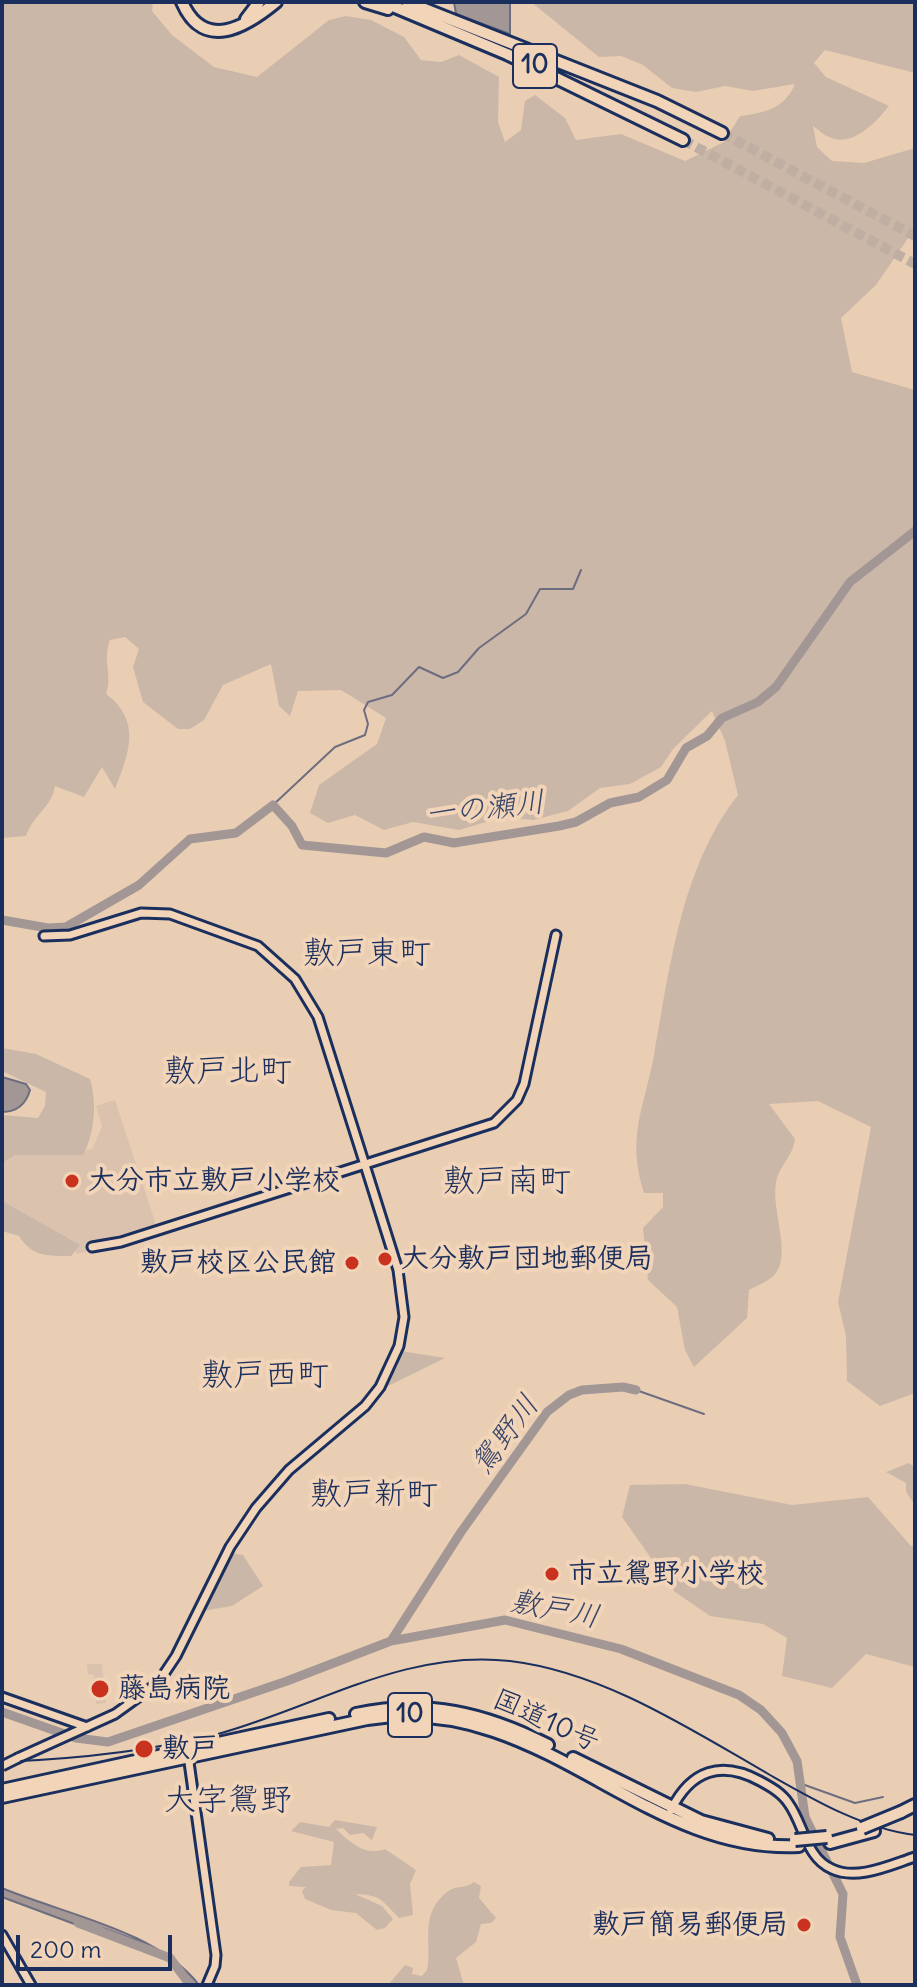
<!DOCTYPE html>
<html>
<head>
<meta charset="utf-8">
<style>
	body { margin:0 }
	#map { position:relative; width:917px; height:1987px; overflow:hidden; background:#e9ceb4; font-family:Delius,sans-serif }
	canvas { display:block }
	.frame { position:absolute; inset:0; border:4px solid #1b2f5e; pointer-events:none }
	.scale { position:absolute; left:16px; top:1935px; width:156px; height:36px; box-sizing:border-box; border:4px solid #1b2f5e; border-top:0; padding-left:10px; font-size:24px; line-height:28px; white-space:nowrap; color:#1b2f5e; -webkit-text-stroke:6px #f2d5b8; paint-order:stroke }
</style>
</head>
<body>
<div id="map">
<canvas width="917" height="1987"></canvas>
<div class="frame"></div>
<div class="scale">200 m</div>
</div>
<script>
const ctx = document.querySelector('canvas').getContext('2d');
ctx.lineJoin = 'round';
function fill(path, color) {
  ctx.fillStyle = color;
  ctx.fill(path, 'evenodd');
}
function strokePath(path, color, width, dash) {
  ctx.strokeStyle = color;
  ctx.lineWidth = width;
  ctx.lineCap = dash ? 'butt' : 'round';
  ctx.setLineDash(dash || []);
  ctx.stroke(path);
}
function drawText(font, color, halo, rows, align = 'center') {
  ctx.font = font + ' Delius,"Klee One",sans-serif';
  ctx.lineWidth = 8;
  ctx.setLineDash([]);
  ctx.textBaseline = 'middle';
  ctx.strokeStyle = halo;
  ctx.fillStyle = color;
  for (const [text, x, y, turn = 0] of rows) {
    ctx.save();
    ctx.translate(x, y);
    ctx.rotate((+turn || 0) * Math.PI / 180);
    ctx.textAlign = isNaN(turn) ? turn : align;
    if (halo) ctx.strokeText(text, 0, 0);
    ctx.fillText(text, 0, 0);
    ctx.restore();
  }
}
const built = new Path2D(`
	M115,1100L156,1225L89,1243L88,1251L77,1254L69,1245L2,1206V1157L9,1151L78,1153L93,1148L102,1126L96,1106Z
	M87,1664H102L106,1703L96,1704L94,1675L88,1674Z`);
const green = new Path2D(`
	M2,2H153L152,11L172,35L214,67L257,77L329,20L346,16L371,20L404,37L421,60L441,62L459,55L499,77L498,122L505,142L521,130L525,101L535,95L565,118L576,140L621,134L685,161L724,142L740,116C765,113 785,108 795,84L753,91L725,86L696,92L672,88L643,65L621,56L599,57L531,2H915V73L825,50L814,63L826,77L889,106C876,122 853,148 829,137C823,135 818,129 813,126L817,147L832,161L864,163L915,148V228L876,285L841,318L852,372L915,390V1393L880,1406L847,1381L846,1336L838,1302L871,1127L818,1101L769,1104L795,1139C793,1157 778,1167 776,1183C771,1209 792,1255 775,1274C770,1281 756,1286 749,1290L747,1318L694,1367L685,1350L677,1307L648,1280L643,1228L663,1207V1193H644C626,1137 644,1109 654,1055C670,968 681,867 738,795L725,741L712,711L673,749L661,767L630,784L600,788L568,811L533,820L503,817L459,830L413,822L384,830L355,815L328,823L310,813L319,785L377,744L386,718L341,690L298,691L290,716L279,706L271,664L223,685L204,720L190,729H178L143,702L133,667L139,649L125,637L110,640C102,658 113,676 106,694C142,721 129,753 115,789L102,767L84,797L55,786C52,807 33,815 26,836L2,838Z
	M2,1048L36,1054L90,1079C97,1102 95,1133 83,1155H15L2,1163V1115L38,1118L45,1106L46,1092L2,1071Z
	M2,1201L80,1245L71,1256C48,1256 32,1257 19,1236L2,1231Z
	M401,1351L445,1358L384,1388Z
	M909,1463L915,1467V1505L906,1492V1483L886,1472Z
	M685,1484L792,1505L868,1497L911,1546L915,1545V1667L866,1654L832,1688L782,1676L787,1638L763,1624L710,1616L675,1592L622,1517L630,1485Z
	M231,1553L243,1555L263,1586L232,1606L202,1611Z
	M335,1820L377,1827L372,1840L363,1833L350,1835L343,1828L336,1829C350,1842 365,1857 385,1849L416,1870L410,1884L413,1915L399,1918C381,1900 382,1895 355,1894L382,1906L393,1919L385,1928L377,1930L356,1913L331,1910L305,1899L302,1891L306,1887L289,1886V1882L301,1867L331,1865L334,1842L291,1831L300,1822L329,1827Z
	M474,1882L481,1886L479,1898L496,1918L491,1923L481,1924L476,1942L456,1958L464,1985H388L405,1965L413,1968L412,1974L422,1976L427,1970C433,1944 418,1915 447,1892C456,1885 465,1889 474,1882Z`);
const water = new Path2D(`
	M454,2H510V34L456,14Z
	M2,1077L26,1084L30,1090C26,1104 17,1112 2,1112Z
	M2,1888C66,1915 156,1930 199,1985H192L175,1962L138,1941L105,1929L77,1925L2,1897Z`);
const stream = new Path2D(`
	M273,805L335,747L365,735L368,724L364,710L368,702L392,695L419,667L443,678L458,672L479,648L526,614L540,589H573L581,570
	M636,1390L704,1414
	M802,1784L855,1803L883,1797`);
const river = new Path2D(`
	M2,920L48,928L66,927L139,885L190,839L236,833L273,805L292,826L302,845L386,853L424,837L454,843L559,826L576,822L610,803L639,797L667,780L686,748L707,736L722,718L758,702L776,687L850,582L915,531
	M391,1641L461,1532L547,1412L569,1395L582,1390L623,1387L636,1390
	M2,1712L76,1738L108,1742L287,1681L391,1641L505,1620L621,1649L739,1695L761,1710L782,1733L797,1761L805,1817L843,1894L840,1937L857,1985
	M78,1923L170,1958L190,1985`);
const trunkTunnel = new Path2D(`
	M722,133L915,236
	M683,140L915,264`);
const tertiary = new Path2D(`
	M92,1247L121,1242L494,1123L517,1100L524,1084L556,935
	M2,1697L87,1727
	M188,1755L216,1955L215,1966L207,1985
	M18,1758L115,1714L158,1683L176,1656L230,1547L256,1508L289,1470L365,1406L380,1387L399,1346L404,1317L398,1270L365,1165L318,1017L295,979L258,946L170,914L141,913L70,935L44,936
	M671,1810C691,1770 721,1760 760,1781C771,1787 782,1793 789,1804C804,1825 806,1858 832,1869C857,1881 890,1865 915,1857
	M2,1935L31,1985`);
const trunk = new Path2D(`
	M182,2C204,53 247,26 276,2
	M365,2L388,9
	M383,2L507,54L683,140
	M407,2L657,101L722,133
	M246,19L259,2
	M356,1714C426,1699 485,1713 548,1745
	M573,1758L701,1821L768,1839
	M2,1790L329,1719
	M2,1797L367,1719C543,1692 639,1854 799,1846
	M901,1812L915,1805
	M830,1843L874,1831`);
const rail = new Path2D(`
	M2,1762C75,1759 147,1752 218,1734C316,1707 405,1649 510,1661C603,1672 690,1729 770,1775C814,1800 864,1829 915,1835`);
const tertiaryBridge = new Path2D(`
	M2,1766L18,1758`);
const trunkBridge = new Path2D(`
	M862,1828L901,1812
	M795,1840L827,1837`);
const markers = [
	[72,1181,8,"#c8321e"],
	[385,1259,8,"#c8321e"],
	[352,1263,8,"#c8321e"],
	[552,1574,8,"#c8321e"],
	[100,1689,10,"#c8321e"],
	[144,1749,10,"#c8321e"],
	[804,1925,8,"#c8321e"]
];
const shields = [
	[535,66,44],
	[410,1715,44]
];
const shieldNames = [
	["10",535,66],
	["10",410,1715]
];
const poiNames = [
	["大分市立敷戸小学校",88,1181],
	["大分敷戸団地郵便局",401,1259],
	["敷戸校区公民館",336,1263,"right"],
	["市立鴛野小学校",568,1574],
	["藤島病院",118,1689],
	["敷戸",162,1749],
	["敷戸簡易郵便局",788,1925,"right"]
];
const streetNames = [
	["国道10号",546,1721,24]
];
const waterNames = [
	["一の瀬川",485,809,-6],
	["鴛野川",506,1435,-53],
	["敷戸川",555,1610,11]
];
const quarterNames = [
	["敷戸東町",367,954],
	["敷戸北町",228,1072],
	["敷戸南町",507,1182],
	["敷戸西町",265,1376],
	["敷戸新町",374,1495],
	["大字鴛野",228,1801]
];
fill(built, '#dac2ae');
fill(green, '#cbb7a8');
fill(water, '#a39796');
strokePath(water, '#6d6d80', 2);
strokePath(stream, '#6d6d80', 2);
strokePath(river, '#a39796', 9);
strokePath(trunkTunnel, '#c0aea3', 10, [10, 5]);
strokePath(tertiary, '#1b2f5e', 13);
strokePath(trunk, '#1b2f5e', 16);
strokePath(tertiary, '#f2d5b8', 7);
strokePath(trunk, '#f2d5b8', 10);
strokePath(rail, '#1b2f5e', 2);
strokePath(tertiaryBridge, '#1b2f5e', 13, []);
strokePath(trunkBridge, '#1b2f5e', 16, []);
strokePath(tertiaryBridge, '#f2d5b8', 7);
strokePath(trunkBridge, '#f2d5b8', 10);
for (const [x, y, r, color] of markers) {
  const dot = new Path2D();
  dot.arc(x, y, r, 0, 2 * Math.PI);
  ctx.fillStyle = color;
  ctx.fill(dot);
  strokePath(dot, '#f2d5b8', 3);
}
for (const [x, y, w] of shields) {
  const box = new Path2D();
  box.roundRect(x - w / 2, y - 22, w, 44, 6);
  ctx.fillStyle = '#f2d5b8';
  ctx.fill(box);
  strokePath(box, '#1b2f5e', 2);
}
drawText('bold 26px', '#1b2f5e', null, shieldNames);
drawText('bold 28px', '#1b2f5e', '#f2d5b8', poiNames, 'left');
drawText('28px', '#1b2f5e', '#f2d5b8', streetNames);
drawText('italic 30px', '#364469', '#f2d5b8', waterNames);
drawText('32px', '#1b2f5e', '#f2d5b8', quarterNames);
</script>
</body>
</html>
